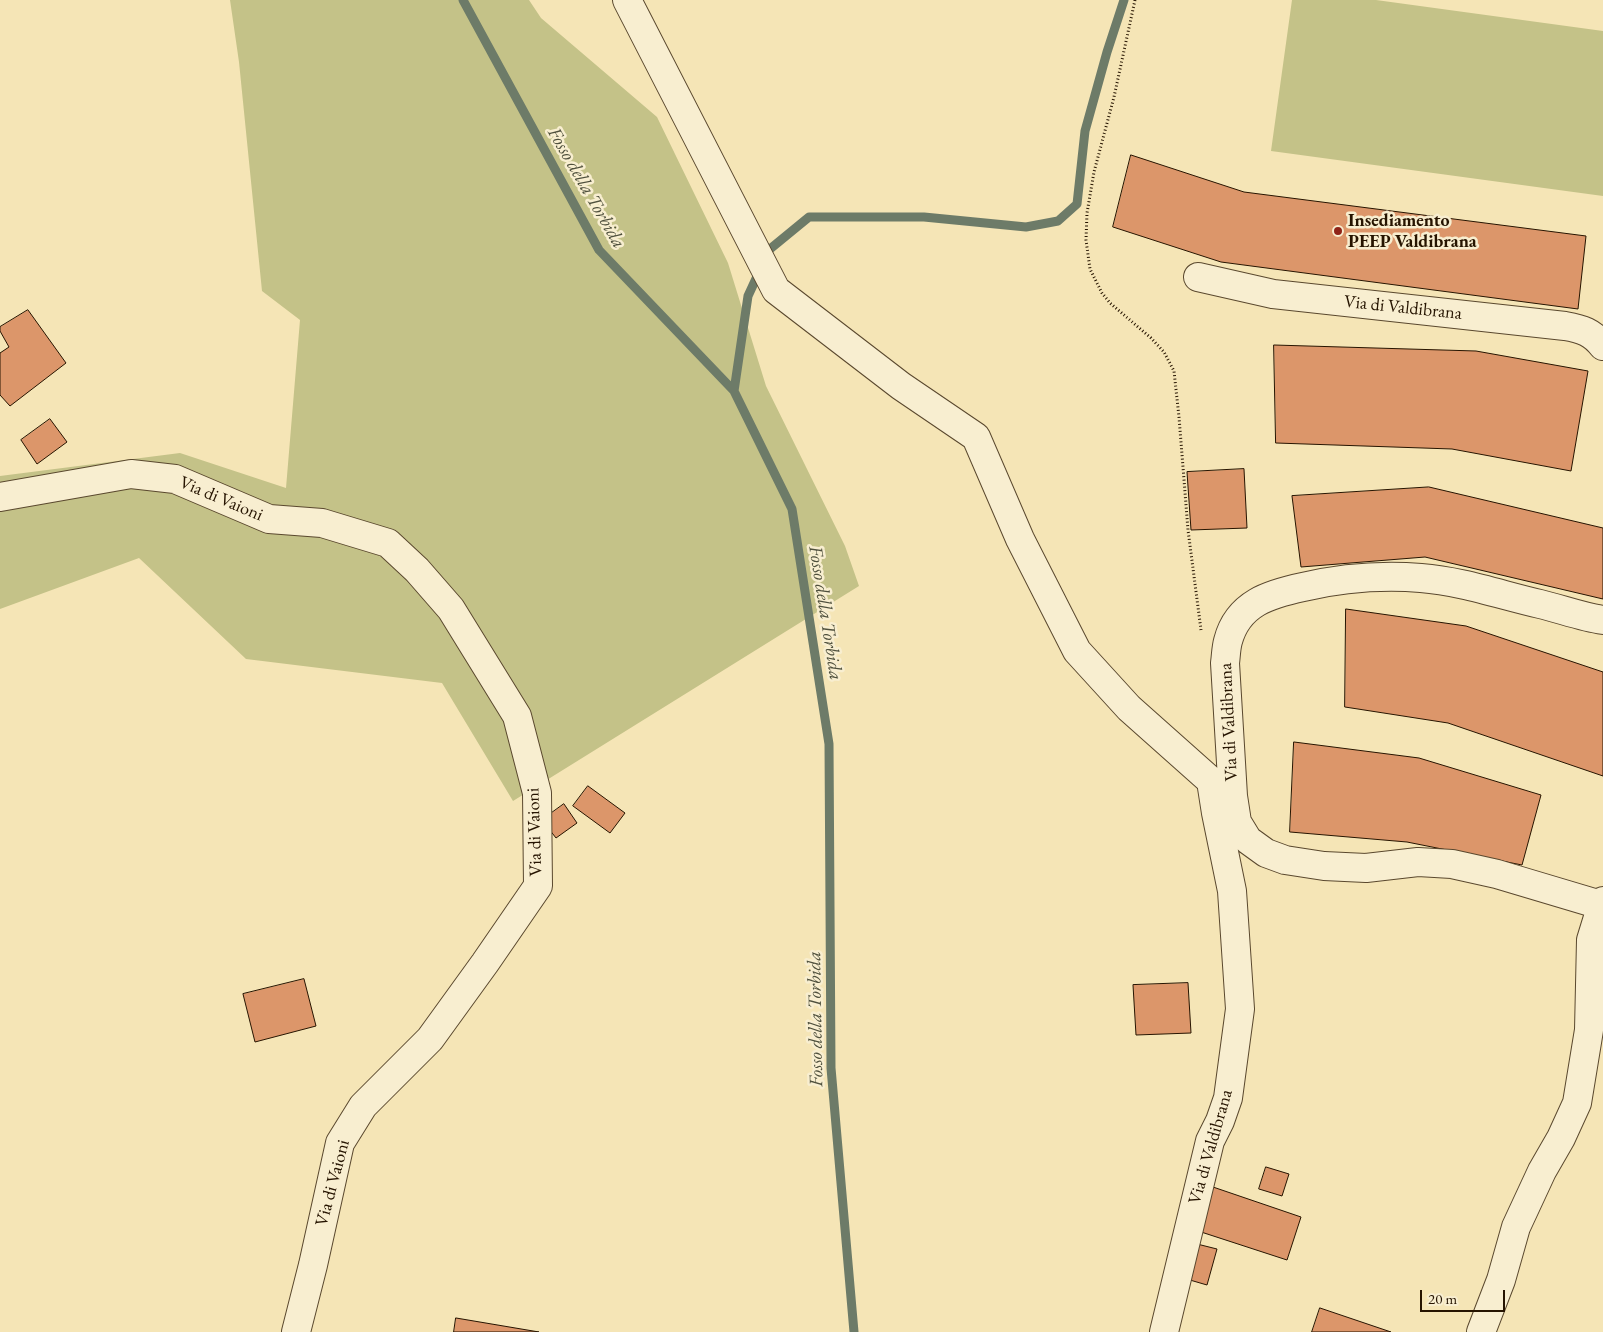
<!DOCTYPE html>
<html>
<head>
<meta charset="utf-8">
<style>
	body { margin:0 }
	#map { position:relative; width:1603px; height:1332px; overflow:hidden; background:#f5e5b6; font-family:"EB Garamond",serif }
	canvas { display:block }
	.scale { position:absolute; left:1420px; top:1290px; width:85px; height:22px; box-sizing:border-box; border:2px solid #261400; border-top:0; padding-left:6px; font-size:15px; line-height:18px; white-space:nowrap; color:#261400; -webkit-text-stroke:4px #f8eed0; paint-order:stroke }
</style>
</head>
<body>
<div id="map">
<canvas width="1603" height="1332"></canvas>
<div class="scale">20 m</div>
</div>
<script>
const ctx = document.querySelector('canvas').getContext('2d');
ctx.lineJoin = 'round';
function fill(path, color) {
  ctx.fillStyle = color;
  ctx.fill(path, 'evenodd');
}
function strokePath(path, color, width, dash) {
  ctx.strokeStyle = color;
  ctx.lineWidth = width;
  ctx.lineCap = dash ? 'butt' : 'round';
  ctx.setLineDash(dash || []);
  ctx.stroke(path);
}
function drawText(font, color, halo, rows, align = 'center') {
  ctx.font = font + ' "EB Garamond",serif';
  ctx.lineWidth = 5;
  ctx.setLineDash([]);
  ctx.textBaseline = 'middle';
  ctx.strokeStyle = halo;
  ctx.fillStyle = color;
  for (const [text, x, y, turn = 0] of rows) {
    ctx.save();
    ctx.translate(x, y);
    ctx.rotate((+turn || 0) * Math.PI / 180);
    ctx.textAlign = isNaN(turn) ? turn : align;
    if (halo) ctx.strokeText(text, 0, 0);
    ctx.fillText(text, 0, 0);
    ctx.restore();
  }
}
const green = new Path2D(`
	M230,0H529L541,18L657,117L728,263L766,386L845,546L859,586L513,801L442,683L246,659L139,558L0,609V476L180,453L286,488L300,320L262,291L239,62Z
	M1292,0H1376L1603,31V196L1271,151Z`);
const stream = new Path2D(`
	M463,0L599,250L734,391L792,509L829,744L831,1068L854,1332
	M765,258L770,249L809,217H924L1026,227L1058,221L1077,204L1085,131L1107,52L1124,0
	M734,391L748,296L760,270`);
const building = new Path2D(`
	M1131,155L1244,192L1586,236L1578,309L1221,262L1113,227Z
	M28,310L66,363L10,406L0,395V353L9,347L0,331V327Z
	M1274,345L1476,351L1588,371L1571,471L1452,449L1276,443Z
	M50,419L67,442L37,464L21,440Z
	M1244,469L1247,528L1191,530L1187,472Z
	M1429,487L1603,528V599L1425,557L1301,567L1292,496Z
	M1346,609L1466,626L1603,672V776L1448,723L1345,707Z
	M1294,742L1419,758L1541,795L1522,865L1407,842L1290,832Z
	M588,786L625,813L610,833L573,806Z
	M564,804L577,823L556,838L542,820Z
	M304,979L316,1026L255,1042L243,994Z
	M1188,983L1191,1033L1136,1035L1133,985Z
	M1266,1167L1289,1174L1282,1196L1259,1189Z
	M1210,1186L1301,1217L1287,1260L1195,1230Z
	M1193,1243L1217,1249L1207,1285L1183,1278Z
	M1320,1308L1391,1332H1312Z
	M456,1318L539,1332H454Z`);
const path = new Path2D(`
	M1135,0L1114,97L1094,172L1087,213L1086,240L1090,269L1102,293L1110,303L1151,338L1164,352L1174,371L1179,417L1188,530L1201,630`);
const minor = new Path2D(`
	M627,0L776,290L901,386L976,437L1020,539L1077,651L1129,708L1211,781L1233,796
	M1198,277L1273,294L1565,326C1582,329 1592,332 1603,346
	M0,497L131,474L175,479L269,519L322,523L388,543L417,570L451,609L517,716L537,793L538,886L485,963L430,1039L363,1106L340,1143L313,1265L296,1332
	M1601,905L1497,874L1452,864L1418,862L1366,868L1324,866L1285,860L1266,853L1248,840L1237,822L1233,796L1225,663C1226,656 1226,648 1228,641C1238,603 1270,594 1303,587C1342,578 1382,575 1421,578C1461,581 1501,595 1540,604C1561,609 1582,617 1603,620
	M1164,1332L1210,1141L1220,1121L1228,1098L1240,1009L1232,891L1216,813L1211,781
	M1481,1332L1501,1280L1516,1227L1542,1171L1561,1138L1577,1103L1589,1030L1591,940L1603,901`);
const markers = [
	[1338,231,5,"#8f2418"]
];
const poiNames = [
	["Insediamento",1348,221],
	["PEEP Valdibrana",1348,242]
];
const streetNames = [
	["Via di Valdibrana",1403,308,6],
	["Via di Vaioni",221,499,23],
	["Via di Valdibrana",1229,722,-93],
	["Via di Vaioni",535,832,-92],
	["Via di Valdibrana",1211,1147,-74],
	["Via di Vaioni",333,1183,-75]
];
const waterNames = [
	["Fosso della Torbida",586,188,60],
	["Fosso della Torbida",825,613,81],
	["Fosso della Torbida",816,1019,-91]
];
fill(green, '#c4c288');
strokePath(stream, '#6d7b68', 9);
fill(building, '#dc966a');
strokePath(building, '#261400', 1);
strokePath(minor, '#5a482e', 30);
strokePath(path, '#261400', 3, [1, 2.5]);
strokePath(minor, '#f8eed0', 28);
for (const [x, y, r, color] of markers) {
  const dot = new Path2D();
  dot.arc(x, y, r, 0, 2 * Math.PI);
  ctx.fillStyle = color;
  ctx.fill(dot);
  strokePath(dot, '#f8eed0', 2);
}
drawText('bold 18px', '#261400', '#f8eed0', poiNames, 'left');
drawText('18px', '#261400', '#f8eed0', streetNames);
drawText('italic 19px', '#4f503d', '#f8eed0', waterNames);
</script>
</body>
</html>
